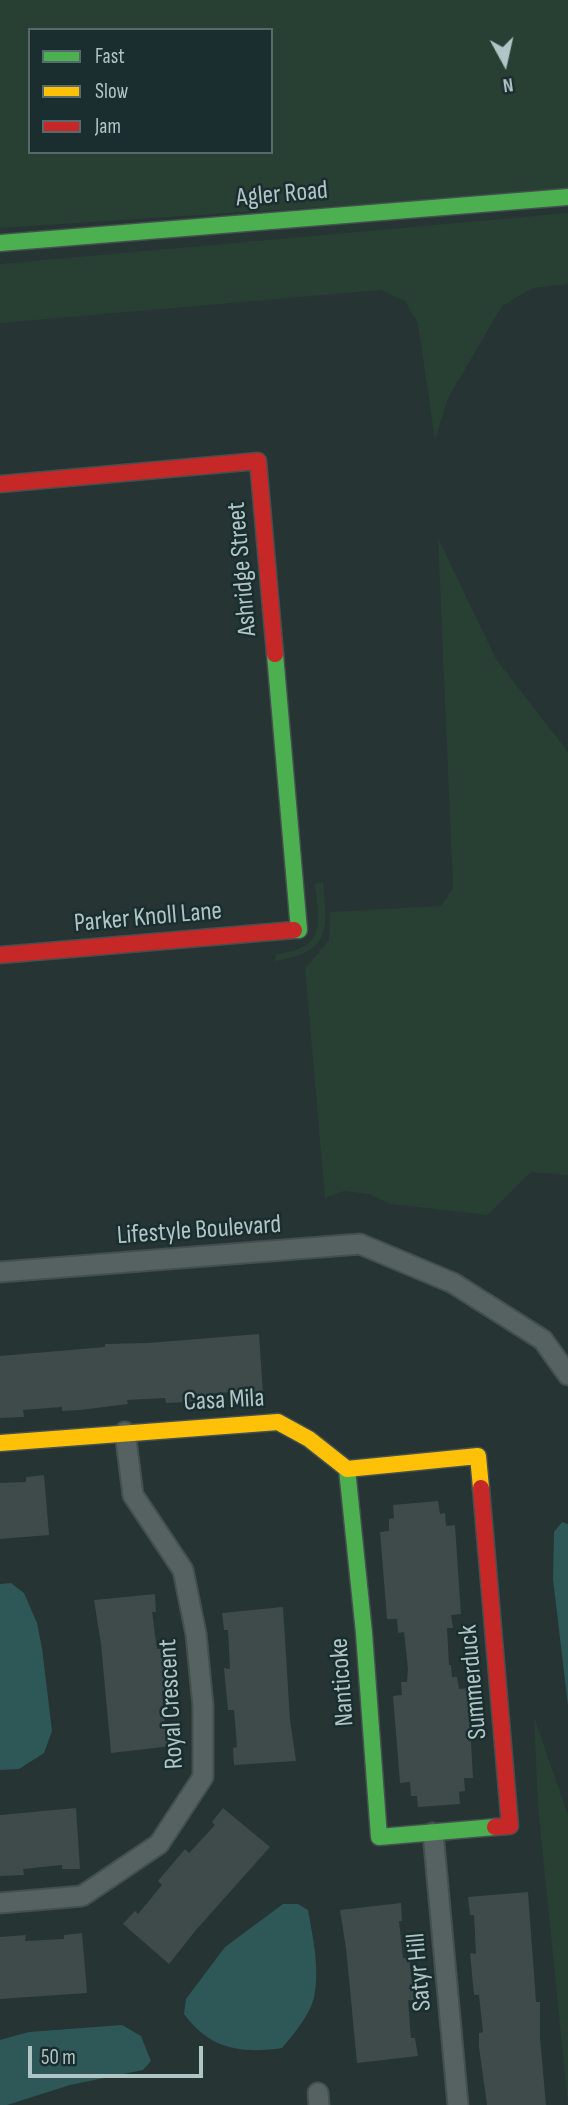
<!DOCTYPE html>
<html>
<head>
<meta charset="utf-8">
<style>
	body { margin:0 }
	#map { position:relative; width:568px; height:2105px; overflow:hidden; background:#273434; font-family:"Sofia Sans Condensed",sans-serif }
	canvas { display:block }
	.legend { position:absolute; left:28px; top:28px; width:245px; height:126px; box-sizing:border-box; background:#1a2e2f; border:2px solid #566a6b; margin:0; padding:9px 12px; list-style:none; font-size:21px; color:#afc5c6 }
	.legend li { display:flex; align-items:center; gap:14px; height:35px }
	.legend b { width:35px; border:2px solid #566a6b }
	.north { position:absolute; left:470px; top:28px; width:70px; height:70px; -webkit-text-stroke:5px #1a2e2f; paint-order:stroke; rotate:172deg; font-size:19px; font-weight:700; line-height:28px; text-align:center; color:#afc5c6 }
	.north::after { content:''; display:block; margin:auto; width:24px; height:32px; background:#afc5c6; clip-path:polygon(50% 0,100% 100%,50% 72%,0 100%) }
	.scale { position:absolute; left:28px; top:2046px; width:175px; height:32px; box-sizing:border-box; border:4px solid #afc5c6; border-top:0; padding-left:9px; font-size:21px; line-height:24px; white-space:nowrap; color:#afc5c6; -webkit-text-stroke:5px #1a2e2f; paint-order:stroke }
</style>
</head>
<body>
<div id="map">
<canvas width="568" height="2105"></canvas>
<ul class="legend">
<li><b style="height:9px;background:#4caf50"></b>Fast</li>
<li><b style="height:9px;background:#ffc107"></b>Slow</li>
<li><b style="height:9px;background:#c62828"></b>Jam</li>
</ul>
<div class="north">N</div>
<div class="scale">50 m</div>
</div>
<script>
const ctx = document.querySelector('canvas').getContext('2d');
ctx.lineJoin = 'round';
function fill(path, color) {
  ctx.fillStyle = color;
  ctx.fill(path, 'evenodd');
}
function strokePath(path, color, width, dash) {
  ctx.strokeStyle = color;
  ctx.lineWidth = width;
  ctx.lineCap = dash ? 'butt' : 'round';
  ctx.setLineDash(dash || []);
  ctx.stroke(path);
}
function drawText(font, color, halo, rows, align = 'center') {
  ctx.font = font + ' "Sofia Sans Condensed",sans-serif';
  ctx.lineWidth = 5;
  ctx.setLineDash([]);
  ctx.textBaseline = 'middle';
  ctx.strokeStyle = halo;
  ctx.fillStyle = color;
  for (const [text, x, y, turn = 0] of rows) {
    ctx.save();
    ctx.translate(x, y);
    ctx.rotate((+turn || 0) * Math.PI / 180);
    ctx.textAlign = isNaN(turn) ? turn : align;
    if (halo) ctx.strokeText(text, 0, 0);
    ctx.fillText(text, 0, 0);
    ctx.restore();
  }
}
const green = new Path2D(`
	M0,0H568V191L0,228ZM30,30H271V152H30Z
	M568,213V284L533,288L502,306L448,398L435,440L418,324L405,301L381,290L0,323V264Z
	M438,538L496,659L568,752V1175L531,1172L488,1215L390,1204L369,1194L344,1191L325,1198L305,968L329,941L330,912L441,906L453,888Z
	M323,882C328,931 330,953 274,961L276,954C327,948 319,925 315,884Z
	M534,1717L568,1815V2105L538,1807Z`);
const water = new Path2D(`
	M562,1522L568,1524V1706L553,1579L554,1532Z
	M11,1583L24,1593L37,1623L42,1648L52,1731L44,1753L19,1769L0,1770V1584Z
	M283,1904H298L308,1910C313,1938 320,1969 314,1998C309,2016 294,2034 282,2048C242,2054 209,2049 184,2014L186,1999L225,1947Z
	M122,2025L141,2036L151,2061L143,2070L70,2085L7,2105H0V2040L29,2032Z`);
const building = new Path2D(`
	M259,1334L263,1394L245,1395V1391L206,1394L208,1401L166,1403L165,1398L127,1400L128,1404L80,1410L62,1411V1407L23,1410L24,1417L0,1418V1356L105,1347V1344L148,1343Z
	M44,1475L49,1535L0,1539V1483L26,1482V1477Z
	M438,1501L440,1514L445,1513L446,1526L455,1525L461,1614L451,1615L453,1628H447L449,1665H451L452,1677H457L459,1689L468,1688L473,1778H464L465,1791L459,1792L460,1804L418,1807L417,1796H411L410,1782L400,1783L393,1696L402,1695L401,1682H407L408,1669L404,1632L398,1633L397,1619H387L380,1532L389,1531V1519L394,1518L393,1505Z
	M155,1594L156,1612H152L157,1649H163L168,1691H162L165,1729H169L172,1746L111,1753L101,1644L94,1600Z
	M283,1607L290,1720L296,1761L234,1765L233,1748L237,1747L234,1710H228L224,1668L230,1669L228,1630H224L222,1613Z
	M76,1808L80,1869H62V1865L23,1869L24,1875L0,1876V1815Z
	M223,1808L270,1847L196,1930L169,1964L123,1924L135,1911L138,1914L162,1885L158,1881L185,1849L189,1853L215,1825L212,1822Z
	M528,1892L536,2002H540V2038L546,2105H487L479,2047V2033L483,2032L479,1995H474L470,1953L476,1954L474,1915H470L468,1897Z
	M401,1903L402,1921H399L403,1958H409L414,2000H408L411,2038H415L418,2056L357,2063L346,1948L340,1910Z
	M82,1933L87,1993L0,1999V1937L26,1935L25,1941L64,1939V1935Z`);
const street = new Path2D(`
	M0,1272L360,1244L453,1283L543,1340L568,1375
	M433,1833L458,2105
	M0,1903L82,1896L159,1844L203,1777V1706L196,1634L183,1570L133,1495L125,1432
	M318,2093L319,2105`);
const fast = new Path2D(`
	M0,243L568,197
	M275,654L299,930H294
	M347,1469L364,1633L379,1837L495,1827`);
const slow = new Path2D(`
	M0,1443L278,1422L309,1439L347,1469L478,1456L481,1488`);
const jam = new Path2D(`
	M0,484L258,461L275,654
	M0,955L294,930
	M481,1488L510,1826L495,1827`);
const streetNames = [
	["Agler Road",282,195,-5],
	["Ashridge Street",243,569,-95],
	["Parker Knoll Lane",148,918,-5],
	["Lifestyle Boulevard",199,1231,-4],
	["Casa Mila",224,1401,-3],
	["Nanticoke",343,1682,-94],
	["Summerduck",474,1682,-95],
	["Royal Crescent",172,1704,-93],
	["Satyr Hill",420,1972,-95]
];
fill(green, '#283f33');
fill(water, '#2e5757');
fill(building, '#3f4a4a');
strokePath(street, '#444f4f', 23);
strokePath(fast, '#444f4f', 19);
strokePath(slow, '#444f4f', 19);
strokePath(jam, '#444f4f', 19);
strokePath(street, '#566262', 19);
strokePath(fast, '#4caf50', 16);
strokePath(slow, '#ffc107', 16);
strokePath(jam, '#c62828', 16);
drawText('26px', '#afc5c6', '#1a2e2f', streetNames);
</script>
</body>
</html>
